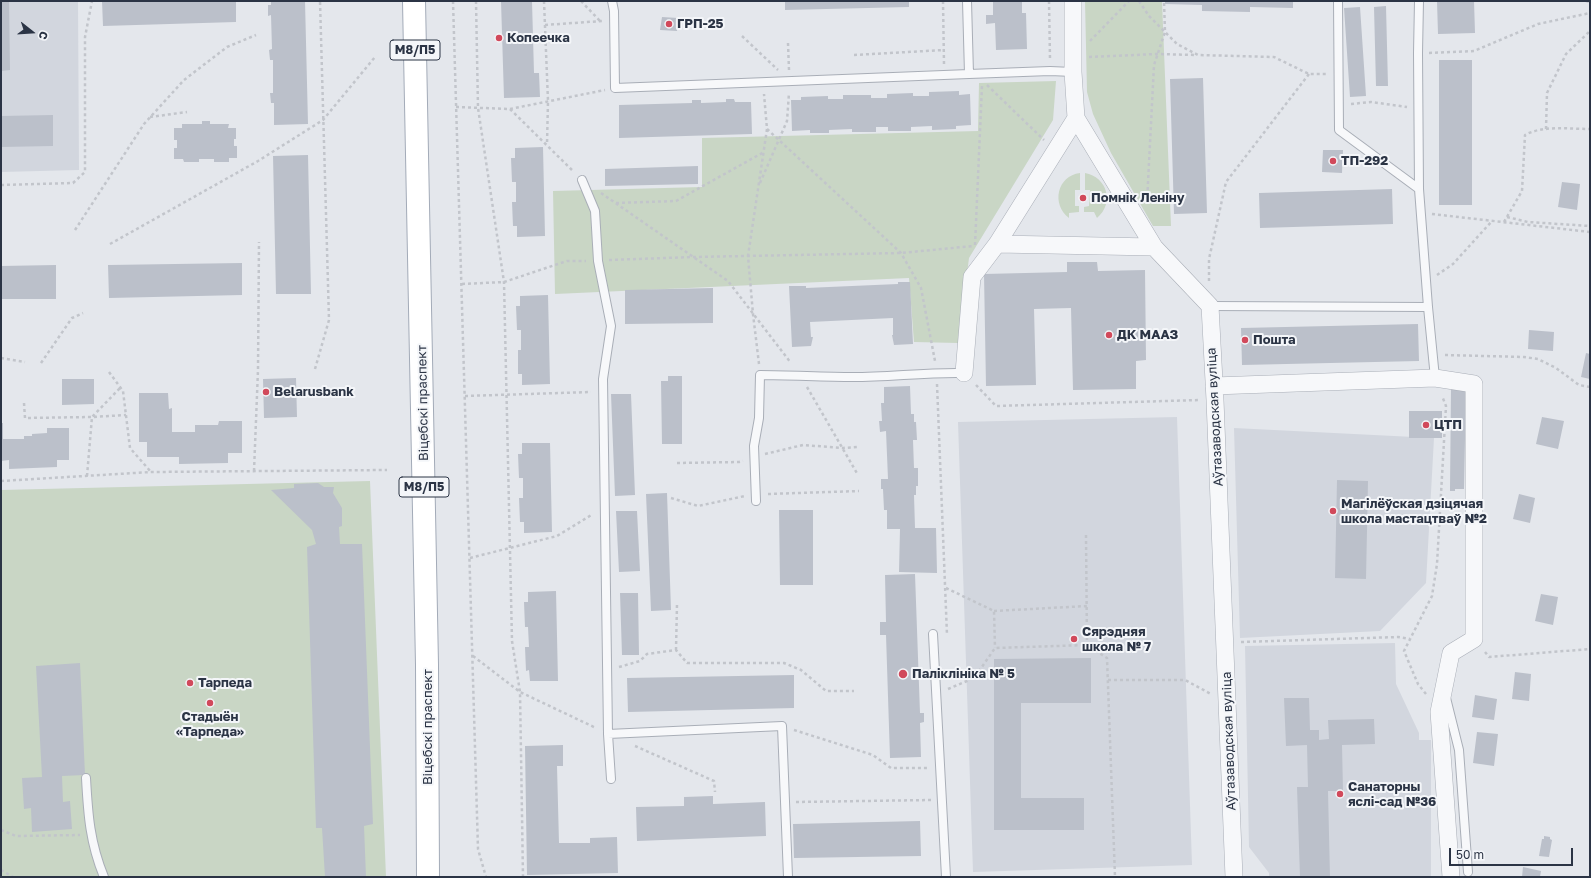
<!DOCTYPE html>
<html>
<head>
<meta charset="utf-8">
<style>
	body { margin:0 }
	#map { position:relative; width:1591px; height:878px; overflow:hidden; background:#e4e7ec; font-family:"Golos Text",sans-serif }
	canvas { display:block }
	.frame { position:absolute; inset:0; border:2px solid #2b3445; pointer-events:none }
	.north { position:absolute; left:12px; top:12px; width:40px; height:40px; -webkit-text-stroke:3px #f4f6f9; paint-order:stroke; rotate:107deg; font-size:11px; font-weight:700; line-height:16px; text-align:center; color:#2b3445 }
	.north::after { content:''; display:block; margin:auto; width:14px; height:18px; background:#2b3445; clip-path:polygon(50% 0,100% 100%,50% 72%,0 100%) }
	.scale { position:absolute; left:1449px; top:848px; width:124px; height:18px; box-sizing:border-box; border:2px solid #2b3445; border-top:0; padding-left:5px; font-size:12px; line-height:14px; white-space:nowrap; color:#2b3445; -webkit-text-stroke:3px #f4f6f9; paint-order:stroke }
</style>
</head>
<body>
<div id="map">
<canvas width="1591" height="878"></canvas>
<div class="frame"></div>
<div class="north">С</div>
<div class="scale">50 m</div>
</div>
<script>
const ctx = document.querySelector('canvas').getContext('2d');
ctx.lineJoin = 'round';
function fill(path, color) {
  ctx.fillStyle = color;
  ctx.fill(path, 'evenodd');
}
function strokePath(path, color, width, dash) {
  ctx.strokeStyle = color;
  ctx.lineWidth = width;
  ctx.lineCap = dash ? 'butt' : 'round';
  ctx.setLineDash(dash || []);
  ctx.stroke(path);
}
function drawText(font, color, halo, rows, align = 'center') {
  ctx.font = font + ' "Golos Text",sans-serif';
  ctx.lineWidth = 4;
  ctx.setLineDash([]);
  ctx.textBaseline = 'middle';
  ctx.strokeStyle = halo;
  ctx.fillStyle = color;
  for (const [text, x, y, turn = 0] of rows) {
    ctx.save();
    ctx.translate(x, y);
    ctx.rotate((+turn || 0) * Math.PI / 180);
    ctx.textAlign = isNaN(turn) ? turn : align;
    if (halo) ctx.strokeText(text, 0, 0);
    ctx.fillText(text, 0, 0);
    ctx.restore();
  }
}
const built = new Path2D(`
	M1,1H78L79,170L1,172Z
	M1177,417L1192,865L973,872L958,422Z
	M1234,428L1434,438L1426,583L1380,631L1240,638Z
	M1395,643L1396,684L1419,733V740H1431V877H1269V873L1249,847L1245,646Z`);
const green = new Path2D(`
	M1085,1H1162L1171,226H1153L1111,153L1093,114L1087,92Z
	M1056,81L1053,120L969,258L958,343L914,342L909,278L555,294L553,191L702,187V138L978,131L979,83Z
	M1080,173V190H1075V206H1079V212L1069,213V218C1051,204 1057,176 1080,173Z
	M1085,173C1107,177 1115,203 1097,218L1094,212H1084V207L1089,206L1090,190H1085Z
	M370,481L386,877H1V490Z`);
const building = new Path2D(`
	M1,1H9L10,70L1,71Z
	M102,1H236V22L103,26Z
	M271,1H305L308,124L274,125V103H271L270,93H273V60H270L269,50L272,49L271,15L268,16V5H271Z
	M501,1H532L534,73H539L540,97L504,98Z
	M785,1H909V7L785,10Z
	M993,1H1022V13H1026L1027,49L996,50L995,23L986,24V15H993Z
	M1165,1H1293V8L1250,7V12L1202,11V5L1165,4Z
	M1437,1H1474L1475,33L1438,34Z
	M1386,6L1388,86H1376L1374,7Z
	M1360,7L1366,96L1350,97L1344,8Z
	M662,17L678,18L677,31L660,30Z
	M1439,60H1472V205H1439Z
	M1203,78L1207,213L1174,214L1170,79Z
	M959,91V95L970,94L971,125L956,126V129L932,130V126L911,127V131H888V127H876V132H852V129L829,130V133H810V130L792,131L791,100H801V97L828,96V99H843V95H871V98H887V94L913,93V96H929V92Z
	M726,99H734L735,102H751L752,134L619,138V105L692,103V100H701V103L726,102Z
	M53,115V146L1,147V116Z
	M202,121H210V124H229L228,128H236V139H234V146H237V158H229V162H214V159H199V162H184L183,159H174V148H177V140H174V128H182V124H202Z
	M543,147L545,236L517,237V226H513L512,202H516V182H512L511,158H515V148Z
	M1323,150H1343L1342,173L1322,172Z
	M308,155L311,294H276L273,156Z
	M698,166V184L605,186V169Z
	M1562,182L1580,184L1577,210L1558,207Z
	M1392,189L1393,224L1260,228L1259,193Z
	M1067,262H1097L1098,271L1145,270L1146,360L1136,361V389L1073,390L1071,308L1034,309L1036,385L986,386L984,274L1067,272Z
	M242,263V295L109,298L108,265Z
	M56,265V299H1V266Z
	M898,282H910L913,344L894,345L892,335H893V318L810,322L811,337H813L811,346L792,347L789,286H806V288L898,284Z
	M713,288V323L625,324V290Z
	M548,295L550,384L522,385V374H518V350H521V330H517L516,306H520V296Z
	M1418,324L1419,361L1242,365L1241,328Z
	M1529,330L1554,332L1553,351L1528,349Z
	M1586,353L1590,354V379L1581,377Z
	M668,376H682V444H662L661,381H668Z
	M296,378L297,417L264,418L263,379Z
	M62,379H94V404L62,405Z
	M910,386L911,414H914V422H916L917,440H913L914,468H918V486H916V495H914L915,528H936L937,573L899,572L900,529H887V510H884L883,489H881V479H888L886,431L880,432L879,421H882L881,403H884V387Z
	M1451,388L1466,389L1464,489H1455V491H1450V488Z
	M139,393H168L169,409L172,408V432H195V425H218L219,421H242V453H228V463L179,464V457H147V442H139Z
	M611,394H631L635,495L615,496Z
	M1409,411H1442V438H1409Z
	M1542,417L1564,421L1558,449L1536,444Z
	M1,423H3V439H24V436H32V434L47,433V428H69V460H57V467L9,469V460L1,461Z
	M522,443H550L552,532L524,533V522H520L519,498H523V478H519L518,454H522Z
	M1337,480L1368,481L1366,579L1335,578Z
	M318,483L324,487H334L333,493L342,508V526L339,527L340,544H362L373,824L364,826L366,877H325L322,828H316L307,547L316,544L312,530L271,490L294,488V484Z
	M667,493L671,610L651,611L646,494Z
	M1519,494L1535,498L1530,523L1513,519Z
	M779,510H813V585H780Z
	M616,511H637L640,571L619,572Z
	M915,574L920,713H924V722L920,723L921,757L890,758L886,635H880V622H886L885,575Z
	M556,591L558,681H530L529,670L526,671L525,647H529L528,627H525L524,602H528V592Z
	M620,593H638L639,655H622Z
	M1541,594L1558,597L1553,625L1535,621Z
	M1091,658V703H1021V798H1084V830H994V659Z
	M80,663L85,775L62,776L63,802L70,801L72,829L32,832L31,808L24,809L22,778L42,777L36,666Z
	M1515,672L1531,674L1529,701L1512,699Z
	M794,675V708L628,712L627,678Z
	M1475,695L1497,699L1494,720L1472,717Z
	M1284,698H1309L1310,730H1319V740L1329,739L1328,720L1374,719L1375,744L1342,745L1343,791H1328L1330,877H1300L1297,787H1308L1307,745L1286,746Z
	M1477,732L1498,734L1494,766L1473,763Z
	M563,745V766H557L559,843H590V838L617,837L618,873L527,875L525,746Z
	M713,796V804L765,802L766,836L637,841L636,807L684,806V797Z
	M920,821L921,856L794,858L793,824Z
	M1544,836L1550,837V839L1552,840L1549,857L1539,856L1542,839H1544Z
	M1523,867L1541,871L1540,877H1522Z`);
const path = new Path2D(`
	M453,1L478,849L486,877
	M476,1L478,108L504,282L512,641L520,692L523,877
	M544,1L548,101L547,144
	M581,1L600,21
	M943,1L944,64
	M1049,1L1050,59
	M1139,1L1149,16L1177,44L1198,55L1274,57L1309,74H1326
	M1586,1L1590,2
	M545,25L602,21
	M742,36L778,70
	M1090,41L1129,1
	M788,43L789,70
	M1429,53L1474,51L1538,24L1590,13
	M854,55L944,50
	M1089,57L1157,54L1196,55
	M987,85L1044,140
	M1351,104L1371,102L1407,107
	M456,107L510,109L574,172
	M510,109L605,90
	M150,117L187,112
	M767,129L901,253L921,288L935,361
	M1546,129L1547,93L1566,54L1590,31
	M760,183L787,121L789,93
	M1,185L73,183L85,172V37L92,1
	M601,193L728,281L791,363
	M1147,202L1154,65L1165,32L1164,1
	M616,203L676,201L764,152
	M1432,214L1590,232
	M1507,217L1528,222L1590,226
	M1504,222L1522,191L1525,135C1543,125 1569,129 1590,129
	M75,230L144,124L184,80L227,47L256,35
	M110,244L258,161L323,120L375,57
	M975,245L982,86
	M609,260L693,257L901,253L973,246
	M1437,275L1453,264L1492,221
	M1209,281V259L1226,182L1309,74
	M462,284L504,282L567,261H586
	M1445,355L1524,357L1538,359L1556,368L1579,385L1590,387
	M1,358L25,362
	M41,363L72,318L83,313
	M759,364L753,314L748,256L767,129L764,94
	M315,369L329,320L320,1
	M109,372L123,391L130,448L151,472
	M937,384L947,635
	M976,385L996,406L1200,400
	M807,387L858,475
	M465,396L591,392
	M24,403L25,418L92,417L126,415
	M765,454L803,445L843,448L857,447
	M677,463L739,462L743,461
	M254,471L258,370L259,242
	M87,476L92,417L120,388
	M1,481L151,472L387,470
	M768,494L859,491
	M671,498L698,506L745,496
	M1086,535L1087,645L1107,658L1115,877
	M470,558L557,536L593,514
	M946,588L994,611L995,648
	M994,611L1087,606
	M1241,642L1398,637L1410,639
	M676,650L677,604
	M1485,652L1489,657L1590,649
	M473,656L520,692L596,728
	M619,667L640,661L647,654L676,650L687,663H784L801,670L826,691H854
	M1108,680H1185L1211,694
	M948,689L967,681L977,674L995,648L1087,645
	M1426,694L1418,684L1404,651L1432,596L1437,564L1446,406L1442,396
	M794,730L873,755L891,768H929
	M635,746L714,781L715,792
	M796,802L931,800
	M1,830L16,836L80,835
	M1,870L13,877`);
const service = new Path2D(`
	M612,1L614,11L615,88L969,74L1050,71L1073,72
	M967,1L969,74
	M1419,1L1418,53L1419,189
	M582,180L595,211L598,261L611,326L603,379L608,734L782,726L788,877
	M1210,306L1428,307L1419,189L1339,130L1338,1
	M1428,307L1435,378
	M756,501L754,446L759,418L760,375C791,375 822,377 853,377C890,377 927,372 964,373
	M933,634L946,877
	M1446,698L1459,750L1468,872
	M608,734L611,779
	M86,778C88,815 90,843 104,877`);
const minor = new Path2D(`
	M1073,1V72L1076,118L1154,247L1210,306L1215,400L1234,877
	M997,244L1154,247
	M964,373L972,277L997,244L1076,118
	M1214,386L1435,378L1474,384V639L1451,653L1439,712L1451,877`);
const primary = new Path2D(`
	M414,1L427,665L428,877`);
const markers = [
	[669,24,4,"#d1495b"],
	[499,38,4,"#d1495b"],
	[1333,161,4,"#d1495b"],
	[1083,198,4,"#d1495b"],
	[1109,335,4,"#d1495b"],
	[1245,340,4,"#d1495b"],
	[266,392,4,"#d1495b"],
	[1426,425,4,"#d1495b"],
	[1333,511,4,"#d1495b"],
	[1074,639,4,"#d1495b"],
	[903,674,5,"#d1495b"],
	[190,683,4,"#d1495b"],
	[210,703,4,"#d1495b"],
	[1340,794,4,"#d1495b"]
];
const shields = [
	[415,50,50],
	[424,487,50]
];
const shieldNames = [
	["М8/П5",415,50],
	["М8/П5",424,487]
];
const poiNames = [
	["ГРП-25",677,24],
	["Копеечка",507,38],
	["ТП-292",1341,161],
	["Помнік Леніну",1091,198],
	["ДК МААЗ",1117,335],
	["Пошта",1253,340],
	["Belarusbank",274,392],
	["ЦТП",1434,425],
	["Магілёўская дзіцячая",1341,504],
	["школа мастацтваў №2",1341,519],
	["Сярэдняя",1082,632],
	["школа № 7",1082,647],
	["Паліклініка № 5",912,674],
	["Тарпеда",198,683],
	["Стадыён",210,717,"center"],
	["«Тарпеда»",210,732,"center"],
	["Санаторны",1348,787],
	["яслі-сад №36",1348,802]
];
const streetNames = [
	["Віцебскі праспект",423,403,-91],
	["Аўтазаводская вуліца",1215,417,-93],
	["Віцебскі праспект",428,727,-90],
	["Аўтазаводская вуліца",1229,741,-92]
];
fill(built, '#d2d6de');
fill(green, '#c9d6c5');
fill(building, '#bbc0ca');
strokePath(service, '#a9aeb7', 10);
strokePath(minor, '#a9aeb7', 18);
strokePath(primary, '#a3abb8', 24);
strokePath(path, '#c2c5cb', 2.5, [3, 3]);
strokePath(service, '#f7f8fa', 8);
strokePath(minor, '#f7f8fa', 17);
strokePath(primary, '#fff', 22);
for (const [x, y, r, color] of markers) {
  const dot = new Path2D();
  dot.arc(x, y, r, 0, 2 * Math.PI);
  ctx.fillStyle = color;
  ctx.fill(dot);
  strokePath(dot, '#f4f6f9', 1.5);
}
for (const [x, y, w] of shields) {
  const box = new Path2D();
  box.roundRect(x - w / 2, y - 10, w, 20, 3);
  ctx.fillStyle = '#f4f6f9';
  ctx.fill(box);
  strokePath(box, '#2b3445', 1);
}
drawText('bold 12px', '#2b3445', null, shieldNames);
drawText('bold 13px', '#2b3445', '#f4f6f9', poiNames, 'left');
drawText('13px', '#2b3445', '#f4f6f9', streetNames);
</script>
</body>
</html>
